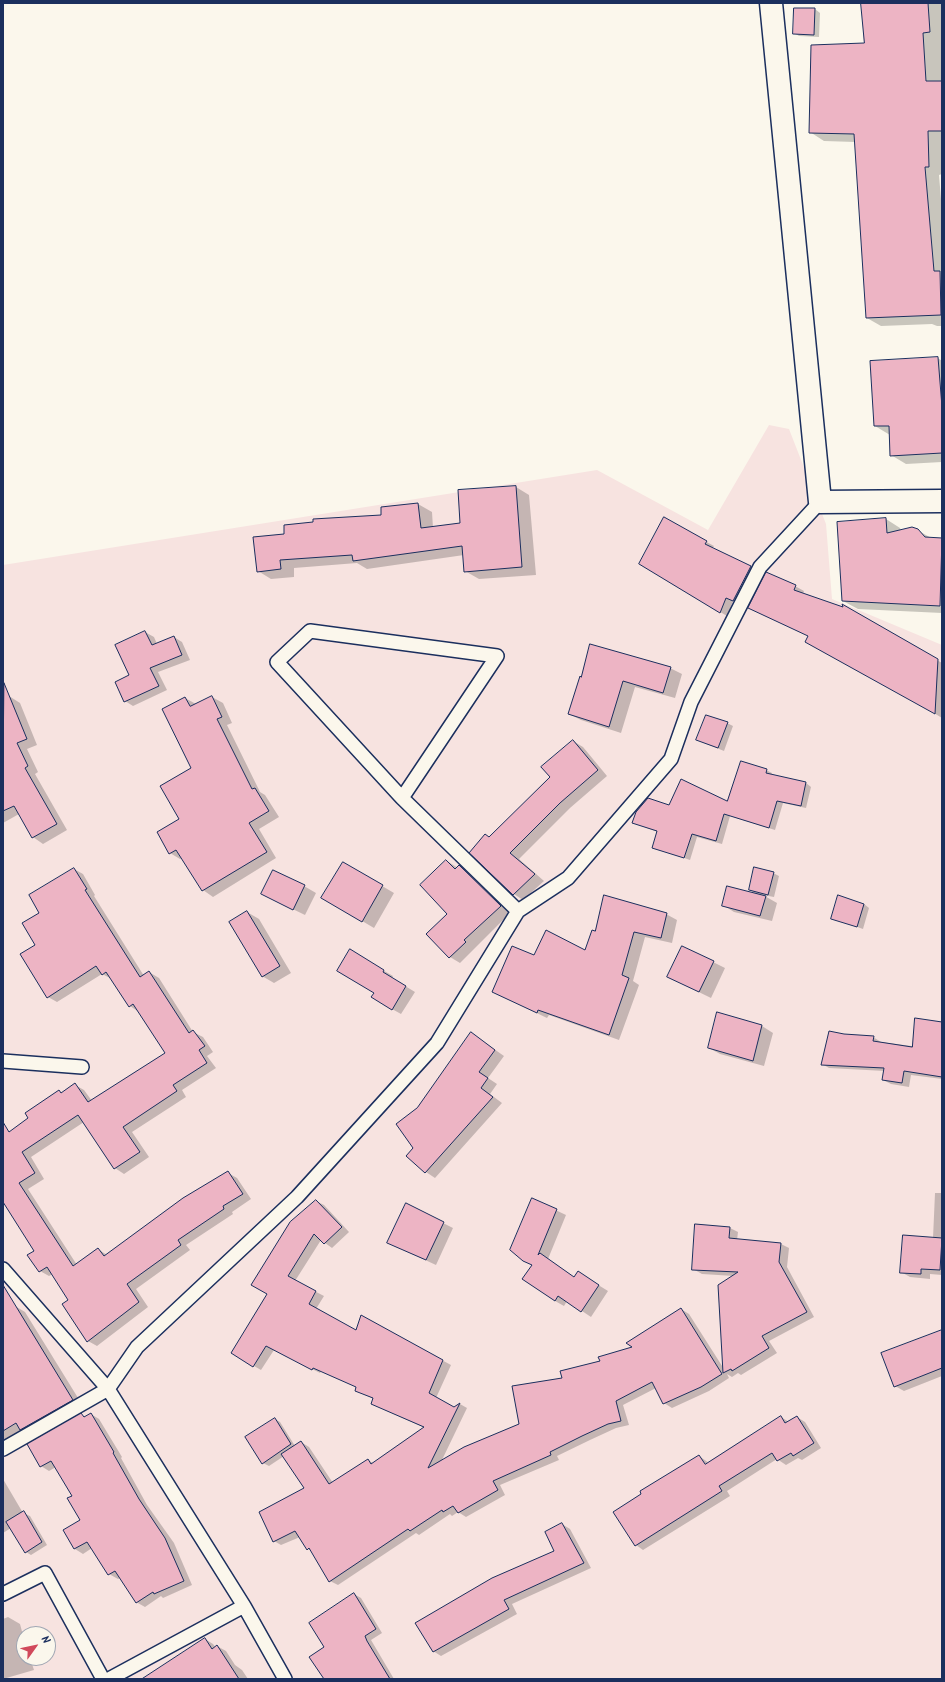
<!DOCTYPE html>
<html>
<head>
<meta charset="utf-8">
<style>
	body { margin:0 }
	#map { position:relative; width:945px; height:1682px; overflow:hidden; background:#fbf7ec; font-family:Kalam,sans-serif }
	canvas { display:block }
	.frame { position:absolute; inset:0; border:4px solid #1b2f5e; pointer-events:none }
	.north { position:absolute; left:16px; top:1626px; width:40px; height:40px; box-sizing:border-box; background:#fbf7ec; border:1px solid #a1a7b3; border-radius:50%; rotate:57deg; font-size:11px; font-weight:700; line-height:16px; text-align:center; color:#1b2f5e }
	.north::after { content:''; display:block; margin:auto; width:14px; height:18px; background:#d1495b; clip-path:polygon(50% 0,100% 100%,50% 72%,0 100%) }
</style>
</head>
<body>
<div id="map">
<canvas width="945" height="1682"></canvas>
<div class="frame"></div>
<div class="north">N</div>
</div>
<script>
const ctx = document.querySelector('canvas').getContext('2d');
ctx.lineJoin = 'round';
function fill(path, color) {
  ctx.fillStyle = color;
  ctx.fill(path, 'evenodd');
}
function strokePath(path, color, width, dash) {
  ctx.strokeStyle = color;
  ctx.lineWidth = width;
  ctx.lineCap = dash ? 'butt' : 'round';
  ctx.setLineDash(dash || []);
  ctx.stroke(path);
}
const built = new Path2D(`
	M769,425L789,429L826,524L832,599L942,645V1679H3V565L597,470L708,530ZM24,1634H48V1658H24Z`);
const shadow = new Path2D(`
	M862,3H941L942,174L939,175L942,211V326H937L932,324L881,326L867,318L855,142L824,141L810,132L865,44Z
	M815,9L820,13L819,37L799,36L794,33Z
	M938,358L942,361V462L906,464L891,455L890,435L875,426Z
	M516,487L529,495L536,575L479,579L465,571L464,555L367,569L357,563L294,568V577L271,579L258,571L285,535L383,516L418,504L432,512L433,528L461,524Z
	M664,519L714,546L712,549L758,571L741,605L733,601L727,616L640,564Z
	M886,519L900,528L901,531L917,530L933,539H942V613L858,609L843,601Z
	M795,586L804,591L803,594L844,609V606L942,663V718L809,636L749,608Z
	M145,632L154,637L157,644L174,637L182,642L190,660L158,672L167,690L133,706L125,701L131,676Z
	M670,668L682,674L675,698L635,687L621,733L581,720L569,714L580,677Z
	M9,696L20,703L37,745L27,749L38,772L35,774L67,830L43,844L33,837L19,814L3,823V699Z
	M212,697L223,703L232,723L227,725L260,792L265,795L279,817L259,829L276,858L213,897L203,890L183,858L180,859L170,853L180,820L192,768L185,698L196,704Z
	M727,723L733,726L724,751L697,740Z
	M573,741L583,747L607,776L570,808L519,859L544,881L523,900L514,894L490,838L551,777Z
	M766,770L772,773L771,776L806,783L811,787L806,808L783,803L775,830L730,816L722,844L697,837L690,860L653,847L658,832L633,823L670,807L727,802Z
	M447,861L458,868L459,866L469,872L511,912L460,963L450,957Z
	M343,863L394,893L374,928L323,898Z
	M74,869L83,874L95,895L94,896L144,976L149,972L159,978L193,1032L203,1037L213,1052L207,1056L216,1068L182,1090L186,1097L132,1132L149,1157L124,1174L115,1168L84,1122L31,1157L44,1179L28,1189L77,1265L98,1249L107,1255L228,1173L237,1178L251,1199L232,1212L233,1214L186,1245L190,1250L136,1289L148,1307L97,1346L88,1341L63,1305L69,1300L53,1274L49,1276L40,1271L36,1251L5,1203L3,1204V1137L30,1119L59,1091L62,1093L75,1085L84,1090L92,1101L167,1054L139,1012L130,1006L112,979L102,974L57,1002L48,997L36,945L40,914Z
	M773,873L779,876L774,897L763,895L777,903L772,921L734,912L723,905L756,894L750,890Z
	M304,886L316,893L305,915L274,900Z
	M864,904L869,908L863,929L832,918Z
	M247,912L259,919L291,973L274,983L262,976Z
	M666,914L677,920L672,943L645,937L633,981L639,985L619,1040L549,1015L547,1018L493,992L534,957L586,951L595,932Z
	M350,951L393,976L392,978L415,992L401,1014L392,1009L375,992Z
	M713,962L725,968L711,998L668,977Z
	M718,1014L762,1026L773,1033L764,1066L720,1054L709,1048Z
	M471,1033L504,1056L488,1078L497,1084L490,1094L502,1103L435,1178L426,1172L408,1156L414,1148L418,1109Z
	M844,1035L873,1037L881,1042L942,1050V1079L911,1075L909,1087L891,1084L883,1080L885,1071L829,1068L822,1064Z
	M935,1193H942V1275L930,1274V1279L910,1277L901,1272L933,1238Z
	M532,1199L566,1215L548,1259L575,1278H587L608,1291L591,1317L567,1301L564,1306L555,1301L533,1266L524,1261Z
	M316,1201L324,1205L349,1232L332,1248L321,1240L295,1281L324,1296L316,1309L356,1332L362,1317L451,1365L436,1398L454,1408L460,1404L467,1408L441,1462L520,1425L563,1379L634,1347L681,1309L689,1314L724,1369L734,1276L702,1274L693,1269L730,1228L738,1232L737,1240L781,1244L789,1248L787,1267L814,1317L769,1341L777,1353L741,1375L738,1373L732,1377L727,1374L729,1378L709,1391L672,1408L664,1403L656,1388L623,1405L629,1425L616,1428L590,1440L557,1456L559,1460L500,1485L505,1495L466,1517L458,1512L452,1516L450,1514L419,1535L416,1533L338,1585L330,1581L313,1552L308,1549L300,1537L281,1545L274,1541L305,1489L284,1456L269,1466L263,1463L275,1419L280,1422L295,1446L301,1442L309,1447L333,1483L368,1460L373,1463L425,1428L372,1404L374,1399L356,1391L357,1387L321,1371L320,1373L274,1350L261,1370L254,1366L268,1294Z
	M443,1223L453,1228L436,1265L388,1243Z
	M15,1306L25,1312L83,1406L30,1435L22,1431L3,1442V1314Z
	M942,1331V1376L904,1391L895,1386Z
	M91,1414L99,1419L122,1457L121,1458L147,1505L174,1543L192,1585L163,1598L161,1596L145,1607L136,1602L120,1578L118,1579L109,1574L92,1548L83,1554L75,1549L81,1521L73,1496L56,1467L49,1471L41,1466L81,1415L86,1417Z
	M781,1417L789,1422L797,1417L805,1422L821,1448L802,1460L798,1458L786,1465L777,1459L727,1491L730,1496L643,1550L636,1545L699,1456L709,1463Z
	M3,1479L23,1513L30,1516L47,1545L31,1555L26,1552L11,1528L3,1533Z
	M562,1524L570,1529L591,1568L512,1604L517,1614L441,1656L433,1651L556,1551Z
	M354,1594L361,1598L382,1633L371,1640L394,1679H326L325,1647Z
	M8,1617L20,1624L24,1639V1658H30L34,1670L3,1679V1619Z
	M205,1639L213,1644L216,1648L217,1646L226,1651L235,1665L242,1670L248,1679H152Z`);
const building = new Path2D(`
	M861,3H928L930,32L923,33L926,81H942V131H928L929,167H925L934,271H940L941,315L866,318L854,134L809,133L811,45L864,43Z
	M794,8H815L814,35L793,34Z
	M938,357L942,407V453L890,456L889,426H874L870,361Z
	M516,486L522,567L464,572L462,546L353,561L352,555L280,560L281,569L257,572L253,537L284,534V525L313,522V519L381,515V507L418,503L421,528L460,523L458,490Z
	M664,517L707,541L705,544L751,566L733,601L726,598L720,613L639,564Z
	M886,518L887,533L912,527L918,529L925,537L942,538L940,606L842,601L837,522Z
	M766,572L796,585L794,590L843,607L842,604L938,659L935,714L805,642L808,636L748,608Z
	M145,631L152,645L174,636L182,655L150,668L159,686L124,702L115,682L129,675L115,645Z
	M590,644L671,667L663,693L623,681L609,727L568,714L580,676L581,677Z
	M4,683L27,739L17,743L28,766L25,768L57,824L32,838L14,806L3,811Z
	M212,696L222,717L217,719L252,789L255,788L269,811L249,823L267,852L202,891L176,850L169,854L157,832L179,819L160,786L191,768L162,709L185,697L190,706Z
	M706,715L728,722L718,748L696,740Z
	M573,740L598,770L560,803L510,853L535,874L513,895L469,853L485,834L489,837L550,777L541,767Z
	M741,761L767,769L766,773L806,782L801,806L777,801L769,828L724,814L716,841L692,834L684,858L652,848L657,831L632,823L636,812L648,798L669,805L681,779L727,801Z
	M446,860L455,869L459,865L501,906L464,940L466,942L449,958L426,934L447,914L420,885Z
	M343,862L383,885L362,922L321,898Z
	M754,867L774,872L768,895L749,890Z
	M74,868L87,889L85,890L140,977L149,971L189,1033L193,1030L205,1046L199,1050L207,1063L173,1085L177,1091L123,1127L140,1152L114,1169L78,1115L22,1152L35,1173L19,1183L73,1266L98,1248L104,1256L183,1198L228,1171L243,1194L223,1206L224,1209L178,1240L181,1245L127,1284L139,1302L87,1342L62,1304L68,1300L47,1267L39,1272L27,1255L34,1251L3,1202V1122L9,1132L28,1118L25,1113L59,1090L61,1093L75,1083L88,1102L165,1053L133,1004L129,1007L106,972L102,975L96,966L47,998L20,954L35,945L22,923L39,913L29,895Z
	M273,870L305,885L293,910L261,894Z
	M727,886L766,896L760,916L722,906Z
	M604,895L667,913L661,938L634,932L622,975L629,978L609,1035L538,1010L537,1013L492,992L512,946L534,955L546,930L585,950L592,930L595,931Z
	M838,895L864,904L857,927L831,919Z
	M247,911L280,966L262,977L229,922Z
	M682,946L714,961L699,992L667,977Z
	M350,949L384,970L383,972L406,986L392,1010L371,997L374,993L337,971Z
	M717,1012L762,1025L753,1061L708,1048Z
	M915,1018L942,1022V1077L904,1071L902,1083L882,1080L884,1068L821,1065L829,1031L844,1034L874,1036L873,1041L912,1047Z
	M471,1032L495,1050L479,1072L488,1078L481,1088L493,1097L425,1173L406,1156L413,1148L396,1124L417,1108Z
	M532,1198L557,1209L538,1255L540,1253L574,1277L578,1271L599,1285L581,1312L558,1296L555,1301L522,1279L532,1265L523,1261L510,1250Z
	M316,1200L342,1227L324,1244L314,1234L288,1276L316,1291L309,1304L356,1330L361,1315L443,1360L429,1393L454,1407L460,1403L428,1468L464,1447L519,1424L512,1386L562,1378L560,1371L600,1361L598,1357L632,1347L626,1343L681,1308L722,1374L701,1387L663,1404L652,1382L616,1401L621,1421L608,1424L582,1436L550,1452L551,1455L493,1481L498,1490L458,1513L453,1506L443,1512L442,1510L410,1531L408,1529L329,1582L309,1548L307,1550L295,1531L273,1542L259,1512L304,1488L281,1454L301,1441L329,1484L368,1459L371,1464L424,1427L371,1404L373,1398L355,1391L356,1387L313,1368L312,1370L266,1346L253,1367L231,1353L267,1294L251,1285L290,1222Z
	M406,1203L444,1222L426,1260L387,1243Z
	M695,1224L730,1227L729,1238L781,1243L779,1262L807,1312L762,1336L769,1348L732,1371L731,1369L723,1373L718,1285L738,1272L692,1270Z
	M903,1235L942,1238L940,1270L921,1269V1274L900,1273Z
	M3,1285L73,1400L20,1430L16,1423L3,1431Z
	M942,1330V1368L894,1387L881,1353Z
	M81,1413L84,1417L91,1413L114,1452L113,1453L139,1499L165,1538L184,1581L154,1594L153,1592L136,1603L115,1571L108,1575L87,1542L74,1549L63,1530L80,1520L67,1498L72,1496L51,1461L40,1467L27,1444Z
	M781,1416L785,1423L797,1416L814,1443L793,1456L791,1453L777,1461L772,1453L719,1486L722,1491L635,1546L613,1512L641,1494L640,1491L699,1455L705,1464Z
	M275,1418L291,1444L262,1464L245,1437Z
	M24,1511L42,1542L25,1553L6,1522Z
	M562,1523L584,1563L504,1600L509,1609L433,1652L415,1623L492,1578L554,1551L545,1532Z
	M354,1593L376,1629L365,1636L367,1641L390,1679H324L309,1657L324,1647L309,1623Z
	M205,1638L212,1649L217,1645L239,1679H142Z`);
const lane = new Path2D(`
	M402,798L277,662L310,631L497,656L402,798L518,911
	M3,1061L82,1067
	M3,1269L108,1389L3,1449
	M3,1594L45,1573L103,1679
	M109,1679L244,1606
	M285,1679L244,1606L108,1389L137,1347L297,1197L437,1043L518,911L568,878L671,759L691,702L760,567L820,502`);
const street = new Path2D(`
	M771,3L820,502L942,501`);
fill(built, '#f7e3e0');
fill(shadow, '#0003');
fill(building, '#edb4c4');
strokePath(building, '#1b2f5e', 1);
strokePath(lane, '#1b2f5e', 16);
strokePath(street, '#1b2f5e', 25);
strokePath(lane, '#fbf7ec', 13);
strokePath(street, '#fbf7ec', 22);
</script>
</body>
</html>
